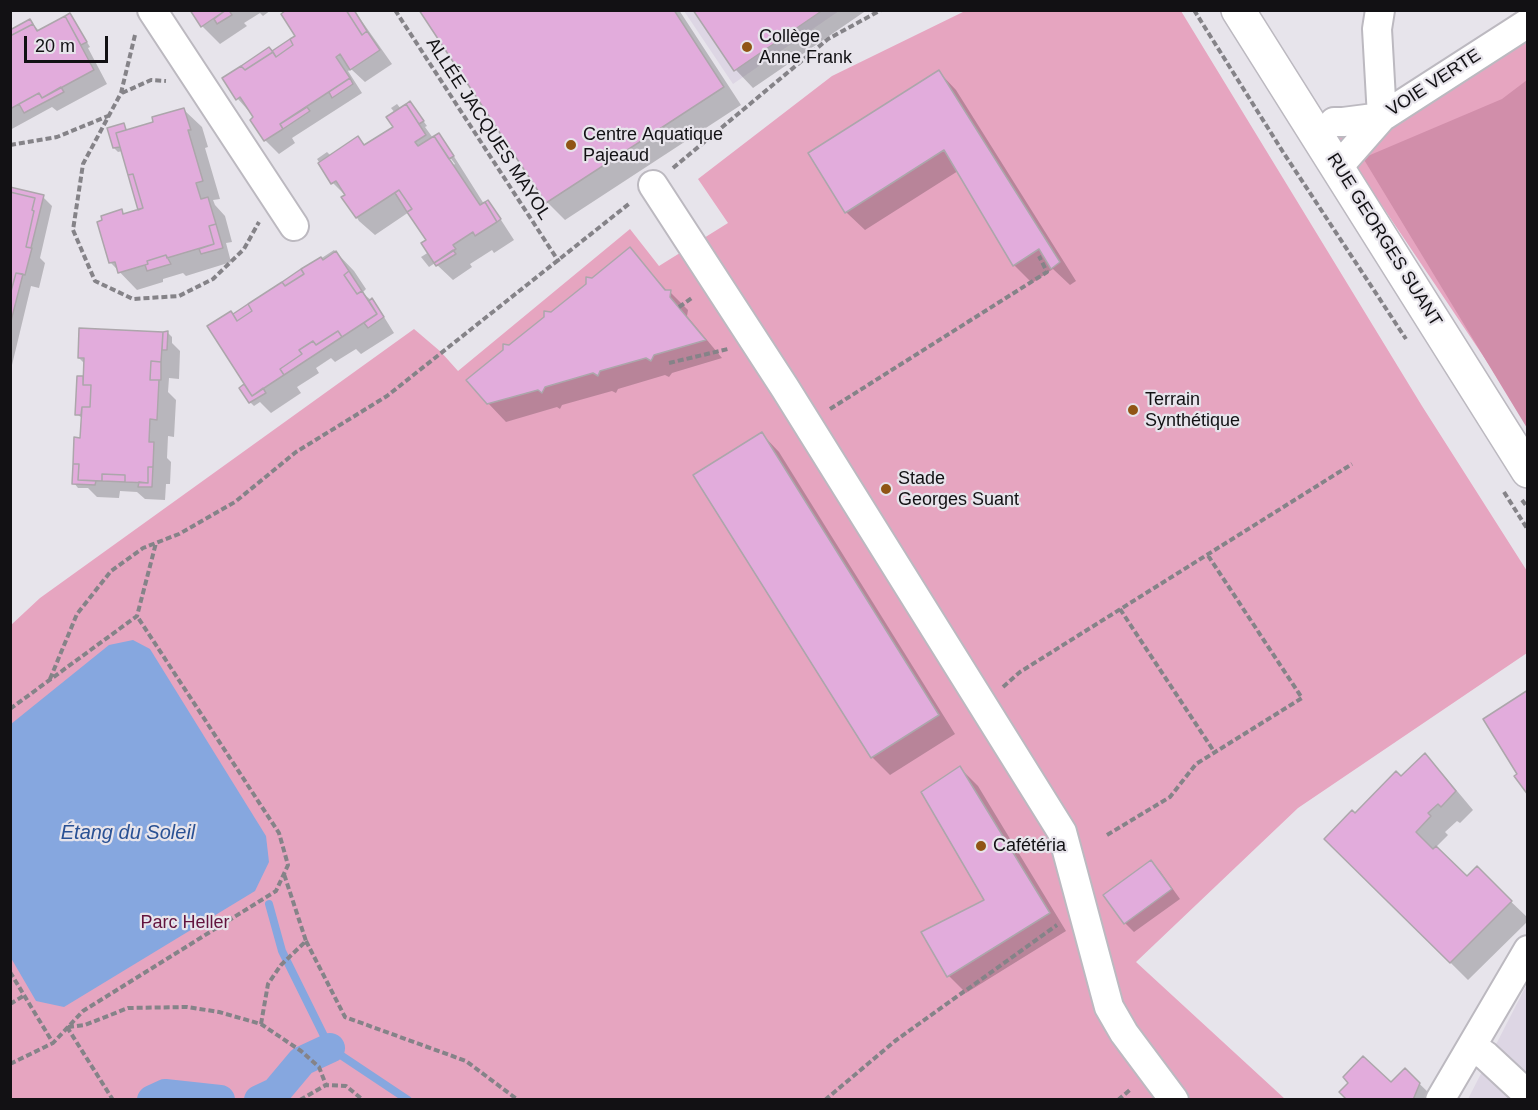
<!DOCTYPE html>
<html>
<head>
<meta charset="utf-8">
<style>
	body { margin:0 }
	#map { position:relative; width:1538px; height:1110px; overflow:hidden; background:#e7e4eb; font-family:Helvetica,sans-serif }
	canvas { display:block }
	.frame { position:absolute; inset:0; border:12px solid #121114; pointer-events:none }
	.scale { position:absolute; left:24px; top:36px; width:84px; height:27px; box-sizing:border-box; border:3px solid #121114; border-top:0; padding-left:8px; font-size:18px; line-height:21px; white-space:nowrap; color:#121114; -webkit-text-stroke:4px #e7e4eb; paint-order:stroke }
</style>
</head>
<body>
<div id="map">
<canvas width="1538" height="1110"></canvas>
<div class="frame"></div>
<div class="scale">20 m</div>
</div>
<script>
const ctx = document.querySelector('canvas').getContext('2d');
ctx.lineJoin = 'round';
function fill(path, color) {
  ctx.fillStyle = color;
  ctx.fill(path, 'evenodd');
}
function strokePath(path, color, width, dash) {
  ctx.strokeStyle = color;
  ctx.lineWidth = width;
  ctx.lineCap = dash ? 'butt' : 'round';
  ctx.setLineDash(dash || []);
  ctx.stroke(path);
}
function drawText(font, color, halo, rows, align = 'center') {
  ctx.font = font + ' Helvetica,sans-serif';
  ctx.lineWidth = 4.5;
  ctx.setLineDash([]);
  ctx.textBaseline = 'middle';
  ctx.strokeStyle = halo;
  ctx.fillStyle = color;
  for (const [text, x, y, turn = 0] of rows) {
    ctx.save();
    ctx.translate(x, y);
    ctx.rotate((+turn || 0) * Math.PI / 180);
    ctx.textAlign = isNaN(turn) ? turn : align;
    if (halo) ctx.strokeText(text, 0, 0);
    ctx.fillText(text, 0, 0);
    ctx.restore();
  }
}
const built = new Path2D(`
	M684,11H839L733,84Z
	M1527,984V1099H1468Z`);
const green = new Path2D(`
	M965,11H1181L1422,406L1527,571V653L1298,808L1136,962L1285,1099L11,1100V625L40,598L414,329L441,352L458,371L630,229L659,266L728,223L698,179L832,76Z
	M1527,15V421L1335,136Z`);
const forest = new Path2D(`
	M1527,80V428L1363,158L1502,99Z`);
const water = new Path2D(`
	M133,640L150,649L266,836L269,862L255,891L64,1007L36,1001L11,958V724L109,645Z`);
const shadow = new Path2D(`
	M192,10H271L263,16L260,13L244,23L247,26L220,44L202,26Z
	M354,10L392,64L365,82L351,69L348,71L362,93L292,138L295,143L279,154L265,140L255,118L238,99L224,79Z
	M420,10H679L741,105L565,220L547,202Z
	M695,10H867L753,88L736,70Z
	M70,15L90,47L88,48L107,84L57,111L52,107L10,130V31L30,20L39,31Z
	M939,72L956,90L1076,281L1070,285L1053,269L1032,283L1014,265L958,171L865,230L847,213L810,153Z
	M410,103L427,126L425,127L433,138L439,135L443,139L484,204L492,206L514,240L494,253L492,250L470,264L472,267L453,280L435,263L429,267L421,257L429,252L428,241L409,212L375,235L359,221L344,197L346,196L333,183L317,159L327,152L331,156L358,138L366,146L395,128V113L391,108L397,104L401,109ZM446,156H449L455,164L452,166Z
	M184,110L202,127L208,147L205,148L220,199L213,200L215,205L225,216L232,242L226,243L231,262L186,276L183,273L163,279V282L137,290L111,263L122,211L125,215L141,210L122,151L118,152L114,148L109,129L124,125L128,131L155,123Z
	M10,188L43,197L52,206L40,258L45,263L39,288L31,286L12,365Z
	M630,249L668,292H670L688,310L687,316L722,358L672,373L669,377L665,375L618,389L616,393L612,391L562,405L560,409L557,407L506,422L488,403L510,347Z
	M334,250L354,271L366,289L363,292L366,296L376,304L394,333L361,354L356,349L335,362L331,358L316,368L319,373L297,387L301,393L271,413L260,402L254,406L250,402L244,386L250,390L233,316Z
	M162,333H168L172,337V343L180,351L179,379L169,378L168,392L176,400L174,437L168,436L167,458L171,462L170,484H166L165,500L145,499L137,492L120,491L119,498L97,497L88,488H78L74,483L82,439L83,419L77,414L82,378L84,380L85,364L79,358Z
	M762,434L779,452L955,734L890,775L872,757L695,476Z
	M1425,756L1442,773L1473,810L1460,823L1457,821L1445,832L1448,835L1436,847L1467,878L1477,869L1528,918V921L1468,980L1326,839L1401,778Z
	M960,768L978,786L1066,931L966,993L949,976L986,900Z
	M1151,862L1160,871L1180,899L1134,932L1125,923Z
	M1405,1070L1429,1093L1426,1100H1349L1391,1084Z`);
const stream = new Path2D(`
	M269,904L282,951L330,1048L408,1100`);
const canal = new Path2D(`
	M152,1100L165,1094L220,1100
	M259,1100L276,1092L302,1061L330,1048`);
const building = new Path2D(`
	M190,10H226L201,27Z
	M226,10H229L232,15L217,24L214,19Z
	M286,10H346L362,35L367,31L380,50L350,70L340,54L336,57L350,78L280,124L283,129L264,141L250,120L253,117L240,97L236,100L222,78L241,66L245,70L273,52L276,57L293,45L290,39L295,36L281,14Z
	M346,10H354L367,31L362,35Z
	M419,10H674L724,87L546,203Z
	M693,10H823L734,71Z
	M70,13L87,42L81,45L65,16Z
	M65,16L94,70L42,98L39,93L10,109V36L33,24L37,31Z
	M30,19L33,24L10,36V30Z
	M290,39L293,45L276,57L272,51Z
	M269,47L273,52L245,70L241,66Z
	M939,70L1060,262L1051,269L1039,249L1013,266L944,150L845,213L808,153Z
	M350,78L353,84L332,98L329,92Z
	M61,87L64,92L24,113L19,104L39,93L42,98Z
	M410,101L424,121L419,124L406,104Z
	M406,104L426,135L415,142L418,146L434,136L480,205L485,202L497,222L475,236L473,232L453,245L456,249L434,263L421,243L426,240L407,212L412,209L399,190L356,218L341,197L345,195L336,181L331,184L318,163L358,136L364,145L393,127L386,117Z
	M307,107L310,111L283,129L280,124Z
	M184,108L191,130H188L203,181L196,183L201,199L208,197L216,224L209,226L214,244L167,258L166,255L147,261L148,264L145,265L118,273L115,262L109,263L97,222L102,220L101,216L122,209L123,214L143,208L133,174L128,175L116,133L153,122L152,117Z
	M124,123L126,130L116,133L120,147L113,148L107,128Z
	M439,133L454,156L449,159L434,136Z
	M133,174L143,208L138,210L128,175Z
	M10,187L44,195L31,248L26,247L34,211L32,210L35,198L10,192Z
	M399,190L412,209L407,212L395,193Z
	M10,192L35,198L32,210L34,211L26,247L32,248L25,275L16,273L10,295Z
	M488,200L501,219L497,222L485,202Z
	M216,224L223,248L201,254L199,249L214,244L209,226Z
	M630,247L665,290H671L670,297L706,340L654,355L651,361L646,358L600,371L598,376L593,373L545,387L542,393L538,390L487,404L466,380L503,350V344L509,345L544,317V311L551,312L586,284V277L592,278Z
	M453,250L456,254L436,266L434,263Z
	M336,251L349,271L344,275L357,294L362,291L377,314L342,337L338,331L316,345L313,341L299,350L302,354L280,369L284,375L252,396L207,326L231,311L237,321L252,311L248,304L282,282L285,286L304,274L301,269L321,257L323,260Z
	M166,255L171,264L147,271L145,265L148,264L147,261Z
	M301,269L304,274L285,286L282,282Z
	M349,271L362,291L357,294L344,275Z
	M16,273L23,274L10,325V295Z
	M372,298L384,317L368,328L364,323L377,314L369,301Z
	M248,304L252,311L237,321L233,314Z
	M79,328L163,332L161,362L151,361L150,380H159L157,420L150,419L149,442H154L153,467H148V483L125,482V475L102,474V481L78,480L79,464H73L74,437L80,438L82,407H90L91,385H83L84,358H78Z
	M168,331L167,350H162L163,332Z
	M338,331L342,337L284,375L280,369L302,354L299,350L313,341L316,345Z
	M151,361L161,362V380H150Z
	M77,376H83V385H91L90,407H82L81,415H75Z
	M244,384L252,396L263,388L266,393L249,403L239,388Z
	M762,432L939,715L871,758L693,475Z
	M73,464H79L78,480L96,481L95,485L72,484Z
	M148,467H153L152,487H138L139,482L148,483Z
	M102,474L125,475V482L102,481Z
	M1528,690V795L1514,776L1517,774L1483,719Z
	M1425,753L1456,791L1441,807L1438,804L1428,813L1431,816L1416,832L1433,849L1436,846L1467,876L1477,866L1512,901L1450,963L1324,839L1352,810L1355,813L1396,771L1401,776Z
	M960,766L1050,913L947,977L921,932L984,900L921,792Z
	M1151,860L1172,889L1124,924L1103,895Z
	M1363,1056L1391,1082L1405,1068L1420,1083L1413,1100H1347L1339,1092L1348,1083L1343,1077Z`);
const path = new Path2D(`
	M395,10L559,262
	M1194,10L1283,152L1406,339
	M135,35L121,93L83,164L73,230L95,281L133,299L179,296L213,279L244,249L259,222
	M122,93L151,80L166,81
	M10,145L57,137L108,116
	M673,168L828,39L881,10
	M679,307L693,297
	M669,363L728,349
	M830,409L1047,272L1039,256
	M1504,492L1528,530
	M1522,500L1528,508
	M1120,609L1215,753
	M50,679L77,614L111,571L143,548L179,534L235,502L296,452L387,396L630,203
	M1003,687L1020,672L1352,464
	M10,709L137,616L156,543
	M1107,835L1170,797L1196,764L1302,698L1207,554
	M306,941L345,1017L466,1061L518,1100
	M10,972L53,1043L83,1011L276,891L288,865L279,833L137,616
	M10,1004L25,995
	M261,1024L268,984L281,965L306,941L284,874
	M67,1027L113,1100
	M68,1027L85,1025L128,1008L187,1007L219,1012L261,1024L301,1051L319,1067L326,1085
	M10,1064L53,1043
	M300,1100L326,1085L346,1086L363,1100
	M825,1100L895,1041L1057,925
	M1118,1100L1131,1089`);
const minor = new Path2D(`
	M152,10L294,226
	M1334,122H1343L1382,117L1528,23
	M1338,167L1382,117L1377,29L1380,10
	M653,185L785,388L1062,832L1109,1007L1124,1033L1174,1100
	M1472,1046L1486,1056L1528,1095
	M1440,1100L1528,950`);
const major = new Path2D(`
	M1238,10L1528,471`);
const markers = [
	[747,47,6,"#905514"],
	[571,145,6,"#905514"],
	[1133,410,6,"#905514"],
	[886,489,6,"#905514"],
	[981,846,6,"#905514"]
];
const poiNames = [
	["Collège",759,37],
	["Anne Frank",759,58],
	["Centre Aquatique",583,135],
	["Pajeaud",583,156],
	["Terrain",1145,400],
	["Synthétique",1145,421],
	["Stade",898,479],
	["Georges Suant",898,500],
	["Cafétéria",993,846]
];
const streetNames = [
	["VOIE VERTE",1434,83,-33],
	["ALLÉE JACQUES MAYOL",488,129,57],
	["RUE GEORGES SUANT",1384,240,58]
];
const parkNames = [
	["Parc Heller",185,923]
];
const waterNames = [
	["Étang du Soleil",128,833]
];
fill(built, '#ddd6e4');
fill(green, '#e6a5c0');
fill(forest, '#d18eaa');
fill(water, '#86a7df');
fill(shadow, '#0003');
strokePath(stream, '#86a7df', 8);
strokePath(canal, '#86a7df', 30);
fill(building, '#e2acdc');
strokePath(building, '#aca6ab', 1.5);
strokePath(minor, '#bcb9c0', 32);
strokePath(major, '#bcb9c0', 36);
strokePath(path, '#858388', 4, [6, 3]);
strokePath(minor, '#fff', 28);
strokePath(major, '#fff', 33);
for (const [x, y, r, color] of markers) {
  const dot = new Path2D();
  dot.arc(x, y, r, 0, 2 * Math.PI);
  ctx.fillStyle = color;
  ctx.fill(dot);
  strokePath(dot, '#e7e4eb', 2);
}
drawText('18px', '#121114', '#e7e4eb', poiNames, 'left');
drawText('18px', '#121114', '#e7e4eb', streetNames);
drawText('18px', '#63143e', '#e7e4eb', parkNames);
drawText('italic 20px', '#2a5194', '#e7e4eb', waterNames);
</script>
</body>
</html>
